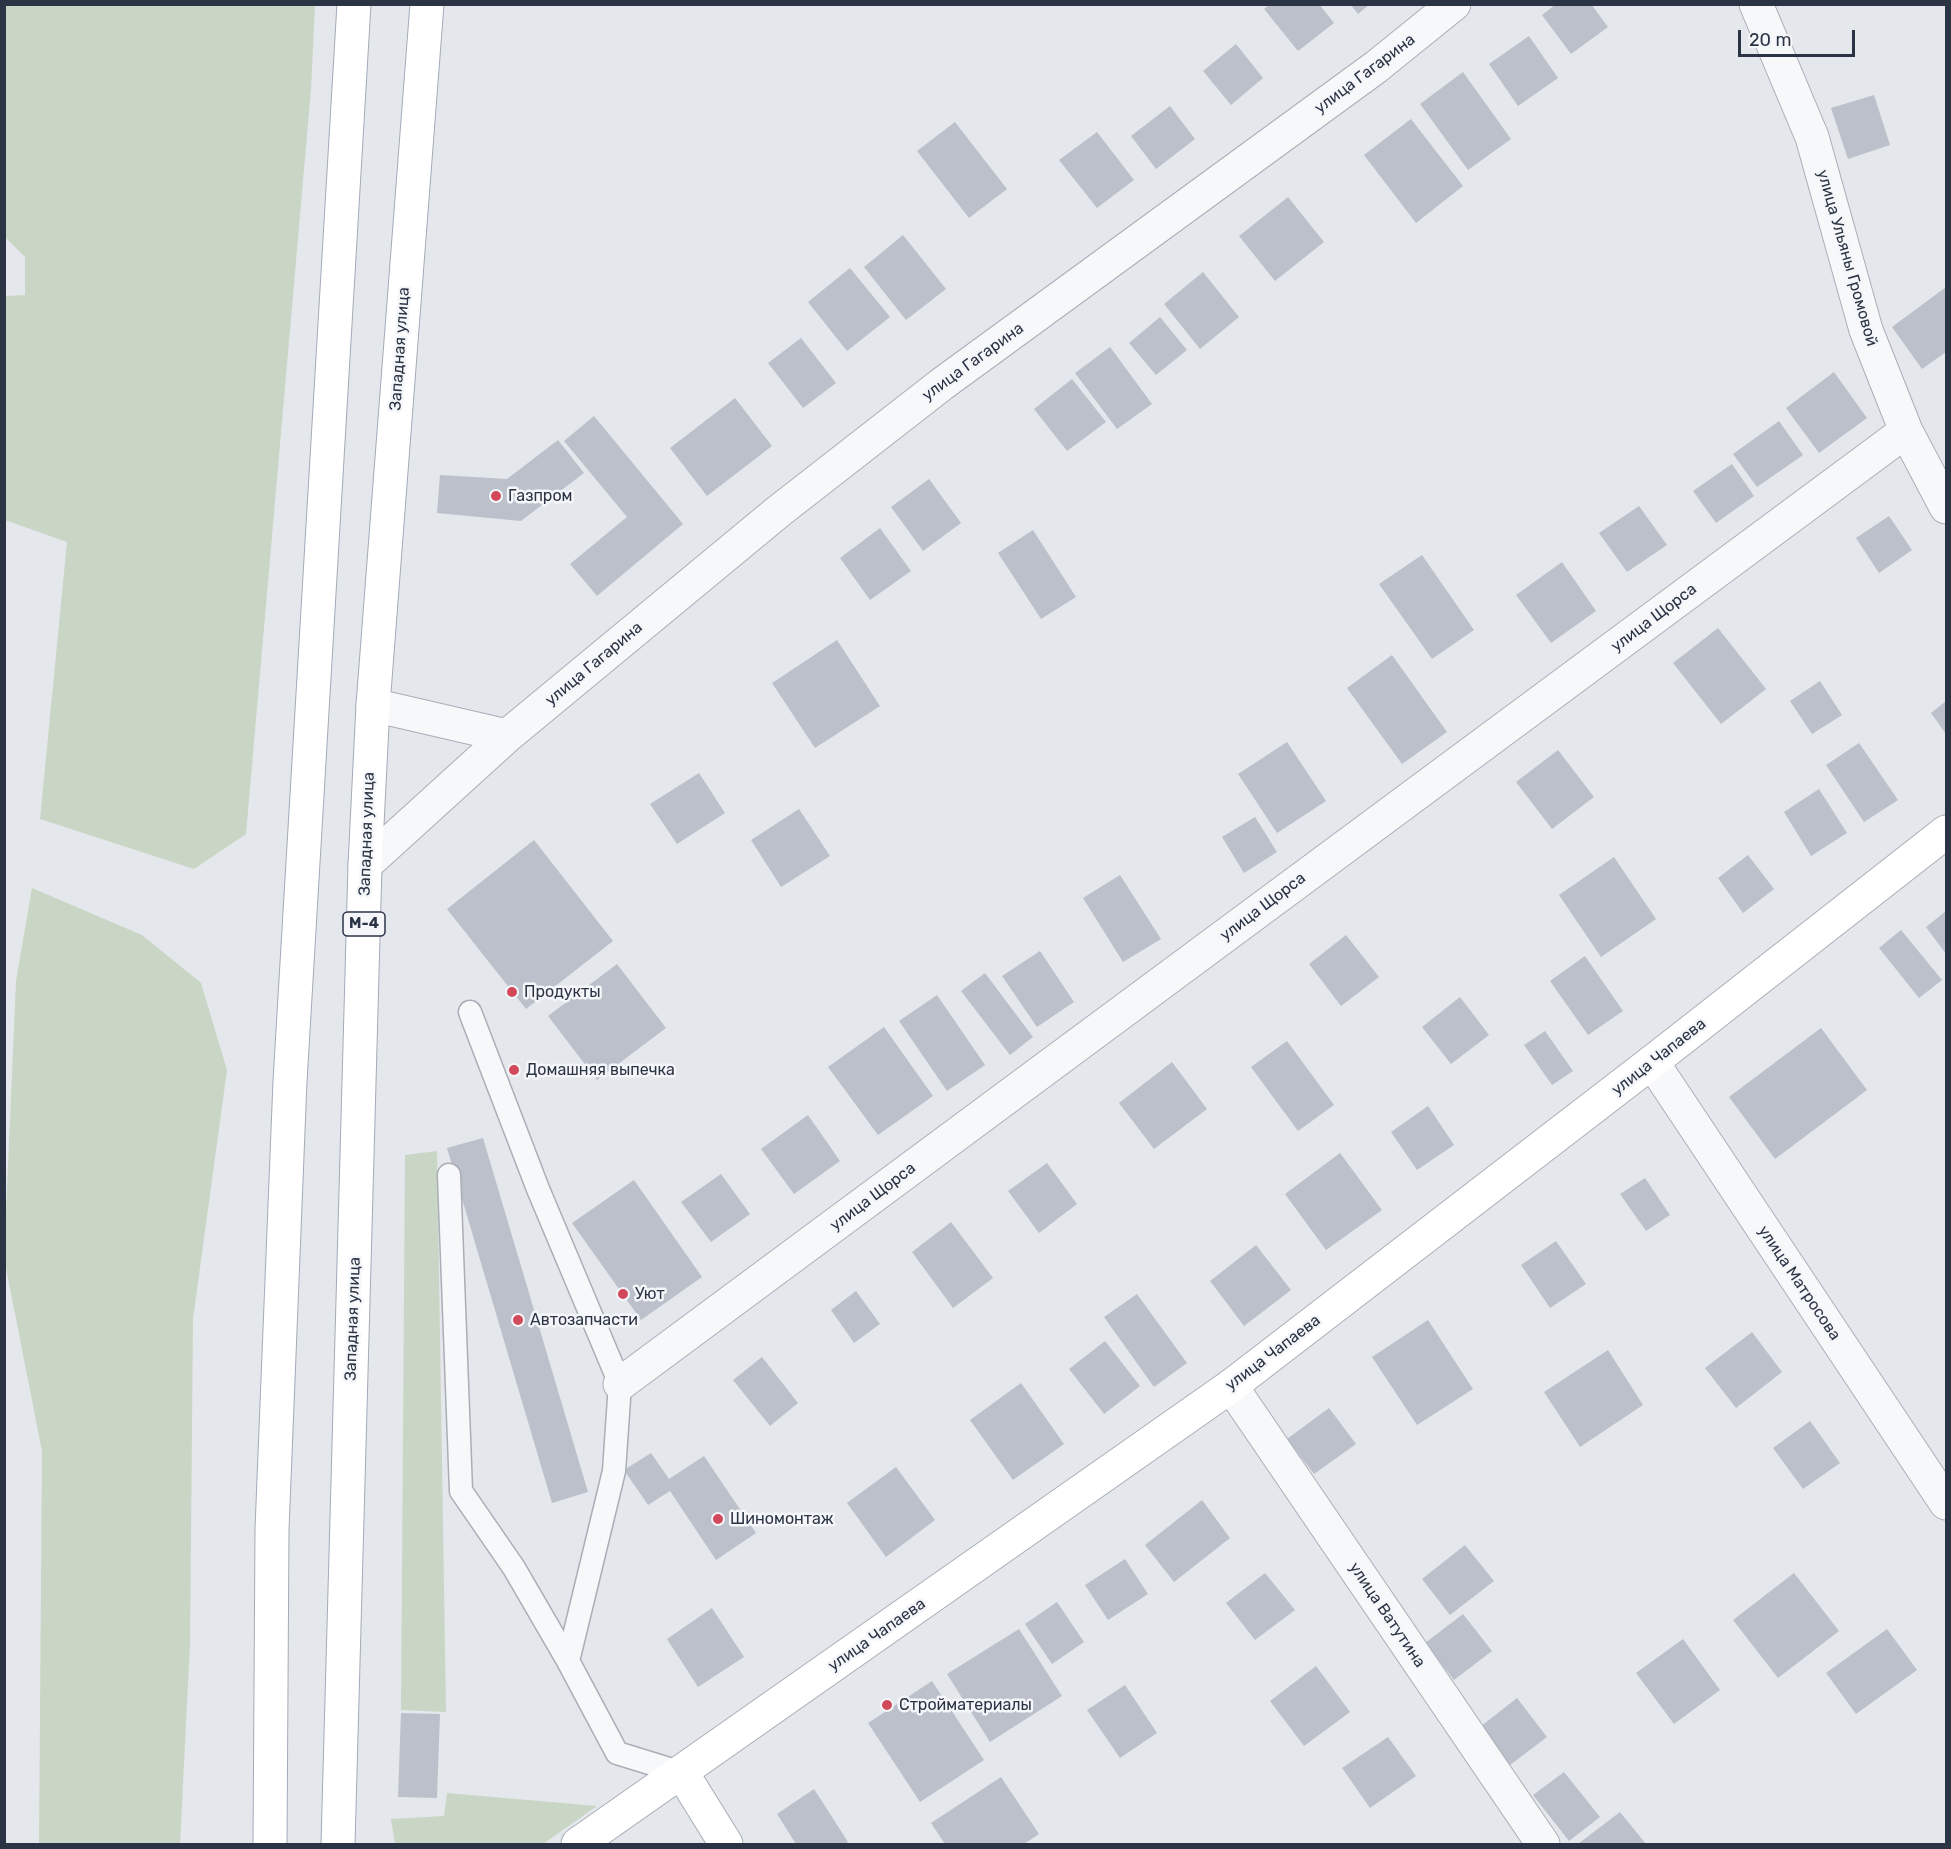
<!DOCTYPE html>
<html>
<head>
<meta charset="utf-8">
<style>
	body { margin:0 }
	#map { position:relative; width:1951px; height:1849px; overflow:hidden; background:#e4e7ec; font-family:Rubik,sans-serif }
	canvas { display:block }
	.frame { position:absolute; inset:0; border:6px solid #2b3445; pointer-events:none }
	.scale { position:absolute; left:1738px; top:30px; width:117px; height:27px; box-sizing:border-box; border:3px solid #2b3445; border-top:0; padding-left:8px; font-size:18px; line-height:21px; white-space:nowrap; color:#2b3445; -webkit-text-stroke:4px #f4f6f9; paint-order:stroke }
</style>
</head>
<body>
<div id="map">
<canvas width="1951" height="1849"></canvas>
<div class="frame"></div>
<div class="scale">20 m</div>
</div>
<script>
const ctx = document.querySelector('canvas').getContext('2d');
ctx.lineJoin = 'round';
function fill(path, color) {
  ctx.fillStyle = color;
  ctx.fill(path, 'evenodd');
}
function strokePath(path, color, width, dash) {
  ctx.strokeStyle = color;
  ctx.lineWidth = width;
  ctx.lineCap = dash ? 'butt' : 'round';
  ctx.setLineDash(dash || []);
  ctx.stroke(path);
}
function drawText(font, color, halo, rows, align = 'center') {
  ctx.font = font + ' Rubik,sans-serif';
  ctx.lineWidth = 5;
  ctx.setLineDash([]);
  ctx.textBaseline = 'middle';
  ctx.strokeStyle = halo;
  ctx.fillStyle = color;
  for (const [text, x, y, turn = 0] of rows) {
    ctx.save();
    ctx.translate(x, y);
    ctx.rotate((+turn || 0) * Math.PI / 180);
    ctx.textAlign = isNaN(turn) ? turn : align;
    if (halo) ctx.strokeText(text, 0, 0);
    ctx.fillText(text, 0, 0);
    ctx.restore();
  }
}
const green = new Path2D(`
	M5,4L315,5L311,89L246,834L194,869L40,819L67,542L5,520V296L25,295V257L5,237Z
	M32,888L142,935L201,983L227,1070L193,1319L190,1644L180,1844H39L42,1451L4,1258L16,981Z
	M437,1151L446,1712L401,1710L405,1155Z
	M447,1793L597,1806L543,1844H395L391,1819L444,1816Z`);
const building = new Path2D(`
	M1270,4H1319L1334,23L1298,51L1264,9Z
	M1350,4H1370L1358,14Z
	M1556,4H1591L1608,27L1571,54L1542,15Z
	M1529,36L1558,78L1518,106L1489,64Z
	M1236,44L1263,78L1231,105L1203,71Z
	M1463,72L1511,139L1468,170L1420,104Z
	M1874,95L1890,145L1848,159L1831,108Z
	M1170,106L1195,139L1156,169L1131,136Z
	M1411,119L1463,186L1416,223L1364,155Z
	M955,122L1007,189L969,218L917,151Z
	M1097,132L1134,180L1097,208L1059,160Z
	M1288,197L1324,242L1275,281L1239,236Z
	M903,235L946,289L906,320L864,267Z
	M850,268L890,317L847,351L808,302Z
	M1203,272L1239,317L1200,349L1164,304Z
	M1946,287V352L1922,369L1892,327Z
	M1160,317L1187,350L1156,375L1129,343Z
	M801,338L836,383L803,408L768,363Z
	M1110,347L1152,404L1117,429L1075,373Z
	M1834,372L1867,418L1819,453L1786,408Z
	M1072,379L1106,422L1067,451L1034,409Z
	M735,398L772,446L707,496L670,448Z
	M594,416L683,524L597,596L570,564L627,517L564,441Z
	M1779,421L1803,455L1757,487L1733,454Z
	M558,440L584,473L521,521L437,513L440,475L507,479Z
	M1732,464L1754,496L1716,523L1693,491Z
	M929,479L961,523L923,551L891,507Z
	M1639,506L1667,545L1627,572L1599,533Z
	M1889,516L1912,550L1879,573L1856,538Z
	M880,528L911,571L870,600L840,558Z
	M1033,530L1076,597L1041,619L998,553Z
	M1422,555L1474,630L1432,659L1379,584Z
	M1562,562L1596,611L1551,643L1516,595Z
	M1718,628L1766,689L1721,724L1673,663Z
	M837,640L880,706L815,748L772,683Z
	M1392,655L1447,732L1402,764L1347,688Z
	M1820,681L1842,715L1812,734L1790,701Z
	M1946,701V734L1931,713Z
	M1287,742L1326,801L1277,833L1238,774Z
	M1859,743L1898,800L1864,822L1826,765Z
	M1558,750L1594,797L1552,829L1516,782Z
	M699,773L725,813L677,844L650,804Z
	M1819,789L1847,833L1811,856L1784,812Z
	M799,809L830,856L781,887L751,840Z
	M1255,817L1277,852L1244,873L1222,837Z
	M534,840L613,941L526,1009L447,909Z
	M1748,855L1774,889L1743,913L1718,878Z
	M1614,857L1656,919L1601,957L1559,895Z
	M1120,875L1161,939L1123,962L1083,898Z
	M1946,911V954L1926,927Z
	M1901,930L1942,980L1919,998L1879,948Z
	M1346,935L1379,977L1341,1006L1309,964Z
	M1040,951L1074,1002L1037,1027L1002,976Z
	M1585,956L1623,1011L1588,1035L1550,981Z
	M617,964L666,1028L597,1080L548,1016Z
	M985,973L1033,1037L1010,1055L961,991Z
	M937,995L985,1065L947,1091L899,1021Z
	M1460,997L1489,1035L1451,1064L1422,1027Z
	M884,1027L933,1096L878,1135L828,1067Z
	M1821,1028L1867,1090L1775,1159L1729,1097Z
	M1545,1031L1573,1071L1552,1085L1524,1045Z
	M1287,1041L1334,1105L1298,1131L1251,1067Z
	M1172,1062L1207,1109L1154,1149L1119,1103Z
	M1428,1106L1454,1145L1417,1170L1391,1132Z
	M808,1115L840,1161L794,1194L761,1149Z
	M483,1138L588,1492L552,1503L447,1148Z
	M1340,1153L1382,1210L1326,1250L1285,1194Z
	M1047,1163L1077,1204L1039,1233L1008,1191Z
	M721,1174L750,1214L711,1242L681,1202Z
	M1645,1178L1670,1215L1646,1231L1620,1194Z
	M634,1180L702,1277L641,1320L572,1223Z
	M951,1222L993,1278L953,1308L912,1252Z
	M1556,1241L1586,1284L1550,1308L1521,1265Z
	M1256,1245L1291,1290L1244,1326L1210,1281Z
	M856,1291L880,1324L854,1343L831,1310Z
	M1137,1294L1187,1363L1154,1387L1104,1317Z
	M1428,1320L1473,1389L1417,1425L1372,1357Z
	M1752,1332L1782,1372L1736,1408L1705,1368Z
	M1105,1341L1140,1386L1104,1414L1069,1369Z
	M1608,1350L1643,1405L1580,1447L1544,1392Z
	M762,1357L798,1403L770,1426L733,1380Z
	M1021,1383L1064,1444L1013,1480L970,1420Z
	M1329,1408L1356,1444L1314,1474L1287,1439Z
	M1810,1421L1840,1463L1803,1489L1773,1448Z
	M651,1453L669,1479L704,1456L756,1533L716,1560L670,1491L648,1505L624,1470Z
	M896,1467L935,1520L886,1557L847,1503Z
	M1202,1500L1230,1538L1174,1582L1145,1545Z
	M1465,1545L1494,1581L1450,1615L1422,1579Z
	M1125,1559L1148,1594L1108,1620L1085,1585Z
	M1265,1573L1295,1610L1255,1640L1226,1603Z
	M1794,1573L1839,1631L1778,1678L1733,1620Z
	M1057,1602L1084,1642L1052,1664L1025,1624Z
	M712,1608L744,1657L698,1687L667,1639Z
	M1463,1614L1492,1651L1454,1680L1425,1643Z
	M1019,1629L1062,1696L990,1742L947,1674Z
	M1887,1629L1917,1670L1856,1714L1826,1673Z
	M1683,1639L1720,1690L1674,1724L1636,1673Z
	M1316,1666L1350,1712L1304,1746L1270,1701Z
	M932,1681L984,1760L920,1802L868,1723Z
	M1125,1685L1157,1733L1120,1758L1087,1710Z
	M1517,1698L1547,1737L1510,1765L1480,1727Z
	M401,1713L440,1714L437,1798L398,1797Z
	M1388,1737L1416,1776L1370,1808L1342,1768Z
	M1564,1772L1600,1817L1569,1841L1533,1795Z
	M1001,1777L1039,1834L1024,1844H945L931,1823Z
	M814,1789L848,1842L844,1844H796L777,1814Z
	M1620,1812L1646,1844H1578Z`);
const service = new Path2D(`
	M470,1012L538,1189L620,1384L614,1471L568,1661L617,1753L682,1773
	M449,1175L461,1491L514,1568L568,1661`);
const minor = new Path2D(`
	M1756,4L1812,137L1866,330L1906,431L1946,507
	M1652,1062L1946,1503
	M620,1384L1906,431
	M1231,1386L1543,1844`);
const tertiary = new Path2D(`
	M373,705L507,736
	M365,865L507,736L779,511L942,384L1376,67L1454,4`);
const secondary = new Path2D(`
	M682,1773L726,1844
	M578,1844L1231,1386L1652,1062L1946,832`);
const primary = new Path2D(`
	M270,1844L272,1529L290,1081L354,4
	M338,1844L365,865L373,705L427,4`);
const markers = [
	[496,496,6,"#d1495b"],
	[512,992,6,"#d1495b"],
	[514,1070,6,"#d1495b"],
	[623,1294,6,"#d1495b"],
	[518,1320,6,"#d1495b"],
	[718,1519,6,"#d1495b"],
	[887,1705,6,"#d1495b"]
];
const shields = [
	[364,924,42]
];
const shieldNames = [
	["М-4",364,924]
];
const streetNames = [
	["улица Гагарина",1365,74,-37],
	["улица Ульяны Громовой",1847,258,74],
	["Западная улица",400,349,-86],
	["улица Гагарина",973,362,-36],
	["улица Щорса",1654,618,-37],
	["улица Гагарина",594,664,-40],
	["Западная улица",367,834,-88],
	["улица Щорса",1263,907,-37],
	["улица Чапаева",1659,1057,-38],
	["улица Щорса",873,1197,-37],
	["улица Матросова",1799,1283,56],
	["Западная улица",353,1319,-88],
	["улица Чапаева",1273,1353,-37],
	["улица Ватутина",1387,1615,56],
	["улица Чапаева",877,1635,-35]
];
const poiNames = [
	["Газпром",508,496],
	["Продукты",524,992],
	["Домашняя выпечка",526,1070],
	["Уют",635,1294],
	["Автозапчасти",530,1320],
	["Шиномонтаж",730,1519],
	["Стройматериалы",899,1705]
];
fill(green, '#c9d6c5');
fill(building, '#bbc0ca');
strokePath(service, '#a9aeb7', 25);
strokePath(minor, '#a9aeb7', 35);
strokePath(tertiary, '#a9aeb7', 35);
strokePath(secondary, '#a9aeb7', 35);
strokePath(primary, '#a3abb8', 35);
strokePath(service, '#f7f8fa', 22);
strokePath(minor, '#f7f8fa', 33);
strokePath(tertiary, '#f7f8fa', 33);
strokePath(secondary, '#fff', 33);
strokePath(primary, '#fff', 33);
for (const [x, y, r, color] of markers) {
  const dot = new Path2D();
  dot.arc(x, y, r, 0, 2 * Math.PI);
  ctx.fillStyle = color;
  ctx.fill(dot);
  strokePath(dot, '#f4f6f9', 2);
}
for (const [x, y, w] of shields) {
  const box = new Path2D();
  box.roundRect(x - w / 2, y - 12, w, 24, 4.5);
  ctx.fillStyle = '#f4f6f9';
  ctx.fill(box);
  strokePath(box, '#2b3445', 1.5);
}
drawText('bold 15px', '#2b3445', null, shieldNames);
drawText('16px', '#2b3445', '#f4f6f9', streetNames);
drawText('16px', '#2b3445', '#f4f6f9', poiNames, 'left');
</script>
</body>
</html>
